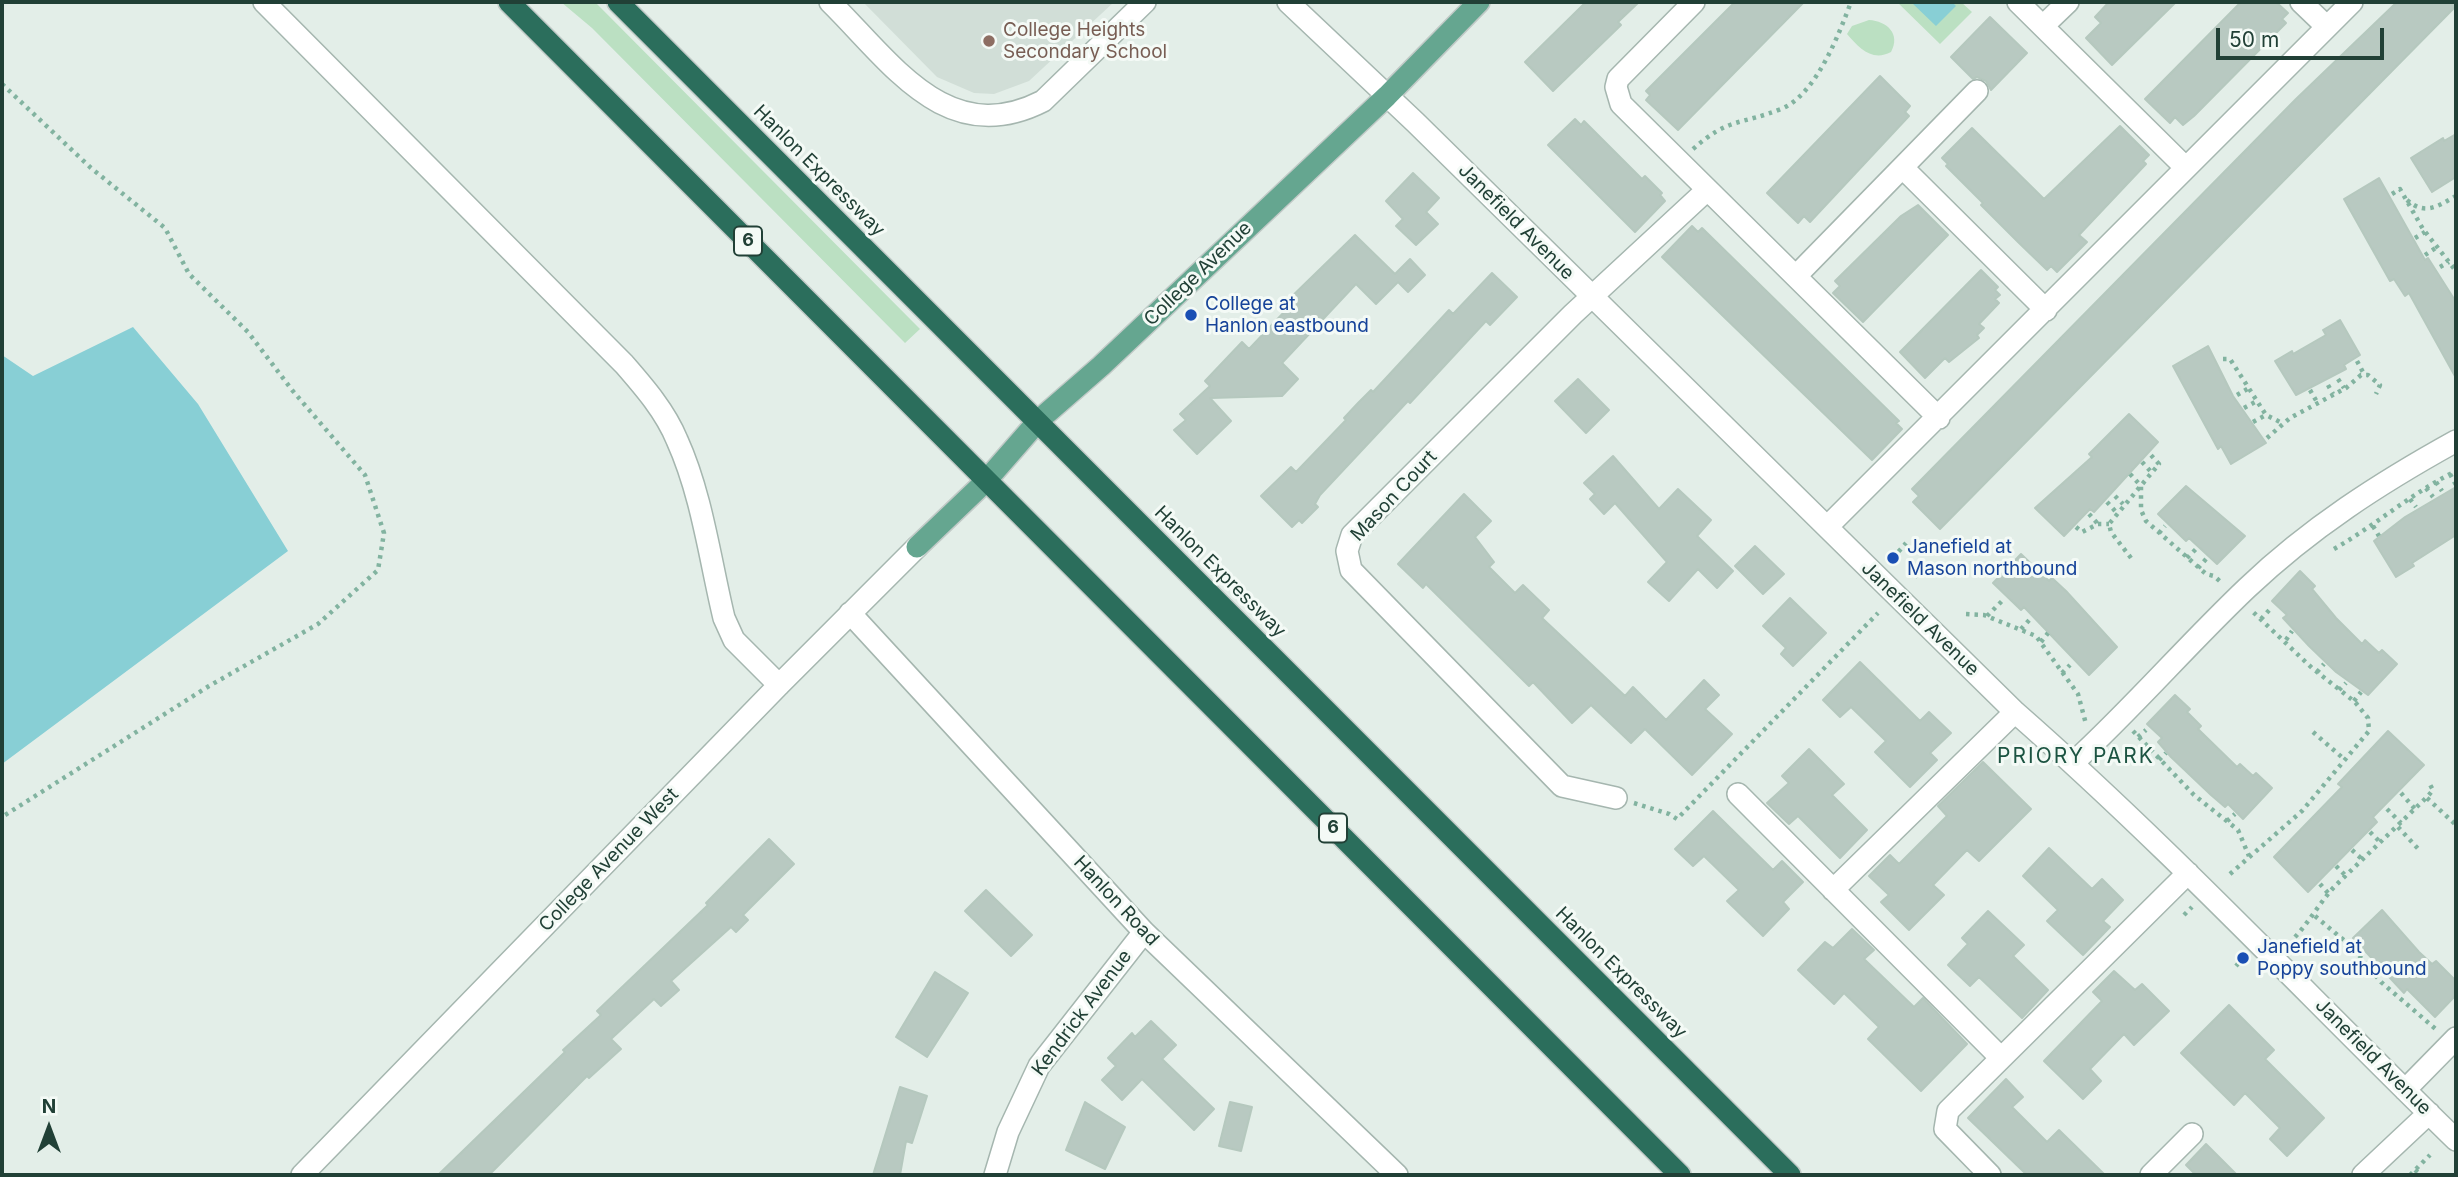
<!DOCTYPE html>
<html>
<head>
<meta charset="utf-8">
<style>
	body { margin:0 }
	#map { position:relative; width:2458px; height:1177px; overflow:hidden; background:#e3eee8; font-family:Inter,sans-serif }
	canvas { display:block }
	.frame { position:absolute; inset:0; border:4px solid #214036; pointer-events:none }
	.north { position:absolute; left:14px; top:1093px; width:70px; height:70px; -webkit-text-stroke:5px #f4faf6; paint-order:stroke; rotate:0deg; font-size:19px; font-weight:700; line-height:28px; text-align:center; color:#214036 }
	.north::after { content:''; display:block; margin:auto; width:24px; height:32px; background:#214036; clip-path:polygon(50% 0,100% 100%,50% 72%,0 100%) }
	.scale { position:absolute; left:2216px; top:28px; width:168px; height:32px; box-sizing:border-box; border:4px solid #214036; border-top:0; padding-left:9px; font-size:21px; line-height:24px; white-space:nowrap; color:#214036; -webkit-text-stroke:5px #f4faf6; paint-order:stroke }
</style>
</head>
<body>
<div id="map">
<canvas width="2458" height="1177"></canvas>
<div class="frame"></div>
<div class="north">N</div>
<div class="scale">50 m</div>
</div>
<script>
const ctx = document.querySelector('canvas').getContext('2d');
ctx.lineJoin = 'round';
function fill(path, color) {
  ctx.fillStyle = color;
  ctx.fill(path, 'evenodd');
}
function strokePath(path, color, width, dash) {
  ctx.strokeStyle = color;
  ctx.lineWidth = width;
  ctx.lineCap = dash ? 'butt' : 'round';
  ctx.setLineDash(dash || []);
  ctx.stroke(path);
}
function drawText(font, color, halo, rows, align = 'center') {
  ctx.font = font + ' Inter,sans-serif';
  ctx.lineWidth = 6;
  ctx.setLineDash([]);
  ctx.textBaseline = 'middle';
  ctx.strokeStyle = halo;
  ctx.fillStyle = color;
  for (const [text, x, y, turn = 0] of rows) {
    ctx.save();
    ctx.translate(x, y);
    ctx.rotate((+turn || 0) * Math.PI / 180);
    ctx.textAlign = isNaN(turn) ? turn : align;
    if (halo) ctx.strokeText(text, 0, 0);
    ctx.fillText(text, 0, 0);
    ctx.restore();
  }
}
const built = new Path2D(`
	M863,2H1114L1029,81L994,94L974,93L937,77Z`);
const green = new Path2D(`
	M561,2H595L920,329L905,343L592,28Z
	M1897,2H1961L1972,12L1940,44Z
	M1869,20C1887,21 1901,34 1891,52C1872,62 1859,48 1847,34L1852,26Z`);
const water = new Path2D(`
	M1911,2H1952L1956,6L1936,26Z
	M133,327L198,404L288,551L2,764V355L33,376Z`);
const building = new Path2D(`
	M1586,2H1639L1618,22L1621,25L1553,91L1525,62Z
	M1735,2H1804L1678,130L1646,100L1650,95L1646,91Z
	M2109,2H2176L2112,65L2086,38L2101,23L2095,17Z
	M2241,2H2276L2288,13L2282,19L2286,23L2194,116L2183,125L2175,117L2170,123L2145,99Z
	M2397,2H2456V6L1940,529L1913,502L1919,496L1912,489L2296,99Z
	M1990,17L2027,53L1991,90L1986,81L1977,77L1973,79L1951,57Z
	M1880,76L1910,106L1905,112L1909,116L1810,222L1804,216L1798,223L1767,193Z
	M1575,119L1581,125L1584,121L1642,179L1645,176L1662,193L1660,195L1665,201L1635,232L1548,145Z
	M2120,126L2149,155L2143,161L2146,164L2079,235L2087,242L2057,272L2051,266L2047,270L2018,242L1981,205L1983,203L1946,166L1948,164L1942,158L1972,128L2044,199Z
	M2456,134V177L2432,192L2411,158L2443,138L2444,141Z
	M1413,173L1439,198L1426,212L1438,224L1416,245L1396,226L1403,219L1386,201Z
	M2379,178L2425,260L2428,258L2456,302V378L2409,293L2405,296L2394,279L2390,281L2344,199Z
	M1918,205L1948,235L1863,322L1833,293L1840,286L1835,281L1901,216Z
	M1692,226L1698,232L1702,228L1899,421L1896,423L1902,429L1872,460L1662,257Z
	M1355,235L1395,274L1410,259L1425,275L1408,292L1398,282L1376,304L1356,284L1282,363L1298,379L1282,396L1210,398L1231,421L1197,454L1174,430L1186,420L1180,414L1210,386L1205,381L1242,342L1249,349L1286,310L1282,306Z
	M1981,270L1998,287L1995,290L2000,295L1995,299L1999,303L1979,324L1984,328L1977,335L1979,338L1949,362L1945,358L1925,378L1900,352Z
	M1492,273L1517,297L1490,325L1486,321L1410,403L1408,401L1320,495L1315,504L1318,507L1302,523L1299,520L1292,527L1261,496L1291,467L1296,472L1346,420L1344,418L1358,403L1371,390L1373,392L1449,310L1453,314Z
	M2340,320L2360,355L2344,365L2346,369L2296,395L2275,361L2292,351L2293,354L2326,335L2323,330Z
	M2208,346L2233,396L2266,443L2231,464L2221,446L2218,449L2173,366Z
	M1578,379L1609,410L1586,433L1555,401Z
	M2129,414L2158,442L2094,512L2090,509L2064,536L2035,508L2092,457L2089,454Z
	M1613,456L1659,509L1678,489L1711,520L1697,536L1733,571L1717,588L1698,569L1669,601L1648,582L1667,562L1615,503L1604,514L1590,499L1595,494L1584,483Z
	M2186,486L2245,536L2217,564L2189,538L2186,541L2158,514Z
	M2456,487V535L2412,563L2414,566L2396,577L2374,541L2405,517Z
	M1464,494L1491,521L1475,537L1494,562L1489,567L1515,593L1523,585L1549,610L1542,618L1625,696L1633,687L1666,720L1704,680L1719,695L1705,709L1732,734L1692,775L1645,729L1631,743L1591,705L1572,723L1533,682L1529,686L1426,584L1423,588L1398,564Z
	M1755,546L1784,574L1763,594L1735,566Z
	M2021,554L2049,581L2052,578L2066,591L2117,647L2089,675L2024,607L2021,610L1993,583Z
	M2300,571L2315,586L2312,589L2336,618L2362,644L2365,640L2379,653L2382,650L2397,664L2368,695L2336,672L2309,646L2283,618L2287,615L2272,601Z
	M1790,598L1826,633L1793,666L1781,654L1786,648L1763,626Z
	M1860,662L1920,721L1929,712L1951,733L1930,753L1937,760L1910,787L1875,752L1886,741L1851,707L1840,717L1823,700Z
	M2175,695L2190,709L2187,712L2201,726L2198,729L2237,767L2240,764L2253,776L2256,773L2272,788L2243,819L2228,804L2225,807L2211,795L2171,757L2158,742L2162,738L2147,724Z
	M2388,731L2424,765L2373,817L2377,822L2308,892L2274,857L2342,787L2338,784Z
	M1809,749L1844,784L1832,795L1867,830L1840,858L1798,816L1789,824L1767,803L1789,783L1782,776Z
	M1983,762L2031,809L1979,861L1967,850L1933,885L1944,895L1909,930L1881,902L1889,895L1869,876L1890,855L1899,864L1947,816L1938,806Z
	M1713,811L1773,870L1782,861L1803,882L1783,902L1789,909L1763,936L1727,901L1739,890L1704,856L1693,866L1675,849Z
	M769,839L794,864L743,915L748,920L736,932L731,927L671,981L679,990L661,1006L654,999L611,1039L621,1049L589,1078L587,1076L489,1175H438L565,1052L563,1050L601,1015L597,1011L708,905L706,903Z
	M2049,848L2092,889L2102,879L2123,900L2103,921L2110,927L2083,955L2047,921L2058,910L2023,876Z
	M986,890L1032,935L1011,956L965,911Z
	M2382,910L2419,952L2432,964L2436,961L2456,981V995L2435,1017L2407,989L2404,993L2353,938Z
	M1988,911L2024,945L2013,956L2048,990L2022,1018L1979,977L1970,986L1948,965L1968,944L1962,938Z
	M1852,929L1874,950L1864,959L1914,1007L1923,998L1967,1044L1921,1091L1868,1039L1879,1027L1844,993L1834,1004L1798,970L1825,942L1833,948Z
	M2114,971L2135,990L2142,984L2169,1011L2134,1045L2124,1034L2090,1069L2101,1081L2083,1099L2044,1061L2102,1001L2093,992Z
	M935,972L968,993L927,1057L896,1037Z
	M2229,1005L2274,1050L2265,1059L2324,1118L2287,1156L2270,1139L2280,1128L2245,1093L2234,1105L2181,1053Z
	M1151,1021L1176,1045L1162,1059L1214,1109L1194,1130L1142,1079L1122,1100L1102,1080L1116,1066L1108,1058L1132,1033L1135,1037Z
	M2006,1079L2023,1097L2012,1107L2047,1142L2059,1130L2105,1175H2027L1968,1118Z
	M900,1087L927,1096L912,1143L906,1141L900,1175H873Z
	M1085,1102L1125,1127L1105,1169L1066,1150Z
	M1230,1102L1252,1107L1241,1151L1219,1146Z
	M2206,1144L2237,1175H2196L2186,1165Z`);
const path = new Path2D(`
	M2,84L91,168L165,228L189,274L248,332L292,390L365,475L384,533L378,570L318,624L209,686L2,817
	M1693,149C1729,117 1741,125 1781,109C1816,95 1839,34 1851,2
	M2392,194L2400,189L2423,229L2456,271
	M2407,200C2425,216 2438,206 2456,196
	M2415,238L2425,232
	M2425,255L2437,247
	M2440,267L2449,262
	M2223,359H2230L2266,415L2282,423
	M2357,361L2364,374
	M2338,379L2344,388
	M2328,385L2333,394
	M2310,390L2317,402
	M2237,395L2249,388
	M2244,408L2257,401
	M2253,422L2266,415
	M2267,438L2290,418L2346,388L2361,375H2368L2380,385L2376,394
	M2142,462L2153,474
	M2130,474L2141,486V510L2146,521L2206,574L2214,576L2223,584
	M2450,474L2456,485
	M2436,482L2442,491
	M2426,488L2433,497
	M2115,496L2123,504
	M2410,499L2416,507
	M2107,502L2116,512
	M2089,514L2098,524
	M2373,526L2379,536
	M2076,527L2082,532L2098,524H2109
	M2159,533L2165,526
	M2334,549C2376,525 2413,492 2456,471
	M1893,558L1906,543
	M2131,558L2111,532L2109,524L2159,464L2149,453
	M2187,558L2196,549
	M2198,568L2207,558
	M1915,577L1921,570
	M1966,614L1984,615L2036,636L2078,694L2086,724
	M1987,616L2005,598
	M2261,619L2272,607
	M2021,629L2032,617
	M2286,640L2292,631
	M2041,642L2048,633
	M2317,672L2324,664
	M2062,673L2070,665
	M2339,690L2346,683
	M2354,701L2361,692
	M2133,731L2194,795L2238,830L2249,856
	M2313,732L2344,759
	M2138,737L2146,730
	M2159,760L2166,753
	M2401,793L2415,809
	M2427,798L2456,825
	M1634,803L1669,814L1677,819L1878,613
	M2387,809L2401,823
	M2227,821L2235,814
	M2398,827L2421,852
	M2370,832L2381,843
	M2352,850L2363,860
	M2336,866L2346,876
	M2230,874L2302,811L2369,731L2368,718L2355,702L2312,668L2252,611
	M2320,884L2328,893
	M2184,915L2192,907
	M2315,916L2352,947L2381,982L2438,1031
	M2295,937C2310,921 2320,902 2335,886L2428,796L2433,790L2428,781
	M2236,966L2243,958
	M2415,1170L2421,1175
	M2410,1175L2430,1155`);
const minor = new Path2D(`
	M264,2L624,364C644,387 665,411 677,440C702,495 710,560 724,618L734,640L779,685
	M830,2C892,63 947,150 1043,101L1145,2
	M1288,2L1415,122L2015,712C2169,847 2309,997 2456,1140
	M1694,2L1618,79L1616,87L1621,104L1939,418
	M2018,2L2186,168
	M2301,2L2326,26
	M2043,26L2068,2
	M1903,168L2046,310
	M1796,276L1977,91
	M1827,527L2352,2
	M850,613L1144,932L1397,1175
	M2073,763C2134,707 2187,645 2247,588C2310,528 2380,483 2456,441
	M1738,794L2001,1058
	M1616,798L1562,786L1351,570L1347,551L1352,535L1573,314L1707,190
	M1833,890L2015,712
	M2405,1090L2456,1038
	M302,1175L779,685L917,547
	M995,1175L1008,1132L1039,1066L1144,932
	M1990,1175L1945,1129L1948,1111L2188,873
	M2151,1175L2192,1134
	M2363,1175L2429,1113`);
const major = new Path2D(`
	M917,547L985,482L1039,420L1101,366L1387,96L1479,2`);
const highway = new Path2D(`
	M509,2L1680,1175
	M618,2L1790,1175`);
const markers = [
	[989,41,7,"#8d6e63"],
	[1191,315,7,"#1a4fb4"],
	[1893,558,7,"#1a4fb4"],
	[2243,958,7,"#1a4fb4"]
];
const shields = [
	[748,241,28],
	[1333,828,28]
];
const shieldNames = [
	["6",748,241],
	["6",1333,828]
];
const educationNames = [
	["College Heights",1003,30],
	["Secondary School",1003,52]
];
const streetNames = [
	["Hanlon Expressway",819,171,45],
	["Janefield Avenue",1516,222,45],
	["College Avenue",1198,274,-44],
	["Mason Court",1394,496,-47],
	["Hanlon Expressway",1220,572,45],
	["Janefield Avenue",1920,619,44],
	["College Avenue West",609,860,-46],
	["Hanlon Road",1116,901,47],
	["Hanlon Expressway",1621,973,45],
	["Kendrick Avenue",1082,1013,-53],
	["Janefield Avenue",2373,1057,45]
];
const transitNames = [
	["College at",1205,304],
	["Hanlon eastbound",1205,326],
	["Janefield at",1907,547],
	["Mason northbound",1907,569],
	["Janefield at",2257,947],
	["Poppy southbound",2257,969]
];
const neighbourhoodNames = [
	["PRIORY PARK",2076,757]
];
fill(built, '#d1ded7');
fill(green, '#bbe0c2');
fill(water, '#88cfd5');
fill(building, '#b8c9c1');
strokePath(building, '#b5c8be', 2);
strokePath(minor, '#a5b6af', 24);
strokePath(major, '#c1cac7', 24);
strokePath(highway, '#c1cac7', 24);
strokePath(path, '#82b3a0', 4.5, [3.5, 5]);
strokePath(minor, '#fff', 21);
strokePath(major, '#65a690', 21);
strokePath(highway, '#2b6e5c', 21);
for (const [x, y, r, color] of markers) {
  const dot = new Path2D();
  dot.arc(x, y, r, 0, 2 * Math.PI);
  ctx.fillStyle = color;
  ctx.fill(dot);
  strokePath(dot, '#f4faf6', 2.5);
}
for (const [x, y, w] of shields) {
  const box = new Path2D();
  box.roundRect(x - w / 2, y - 14.5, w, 29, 5);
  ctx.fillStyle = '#f4faf6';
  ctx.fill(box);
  strokePath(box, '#214036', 2);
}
drawText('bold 18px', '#214036', null, shieldNames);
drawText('19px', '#785e54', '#f4faf6', educationNames, 'left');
drawText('19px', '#214036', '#f4faf6', streetNames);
drawText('19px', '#164399', '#f4faf6', transitNames, 'left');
ctx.letterSpacing = '2px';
drawText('21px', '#1c5442', '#f4faf6', neighbourhoodNames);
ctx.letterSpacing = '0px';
</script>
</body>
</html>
